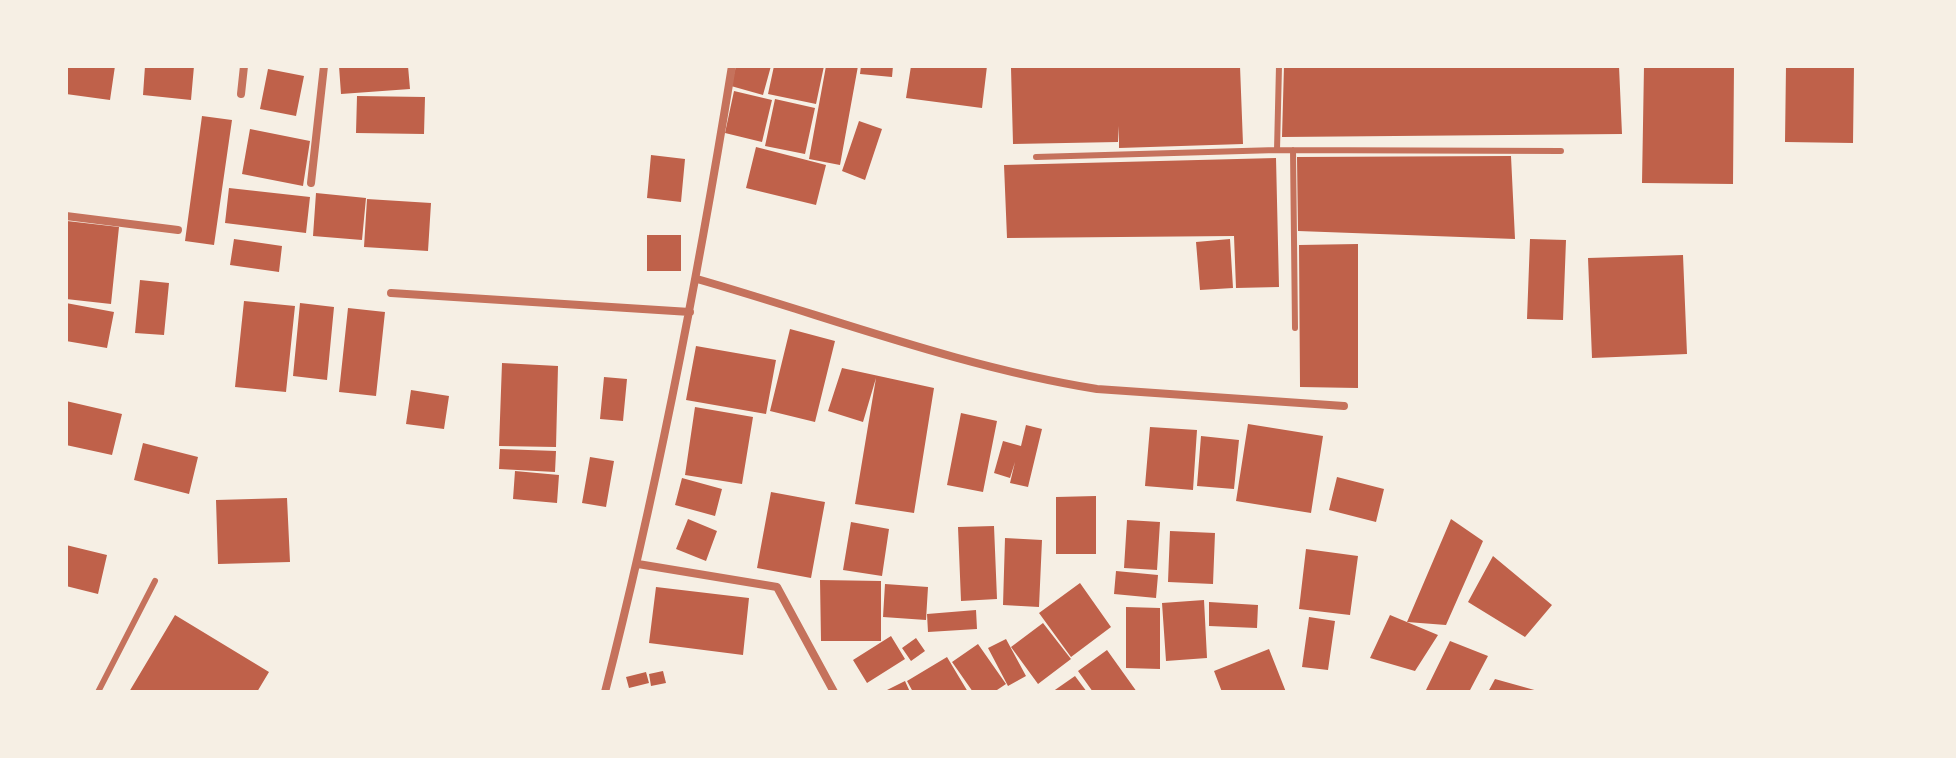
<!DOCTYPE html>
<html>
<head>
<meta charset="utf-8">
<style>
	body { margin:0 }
	#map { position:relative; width:1956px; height:758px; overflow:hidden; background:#f6efe4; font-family:Quicksand,sans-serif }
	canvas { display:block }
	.frame { position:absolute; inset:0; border:68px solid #f6efe4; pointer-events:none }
</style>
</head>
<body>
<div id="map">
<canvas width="1956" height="758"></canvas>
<div class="frame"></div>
</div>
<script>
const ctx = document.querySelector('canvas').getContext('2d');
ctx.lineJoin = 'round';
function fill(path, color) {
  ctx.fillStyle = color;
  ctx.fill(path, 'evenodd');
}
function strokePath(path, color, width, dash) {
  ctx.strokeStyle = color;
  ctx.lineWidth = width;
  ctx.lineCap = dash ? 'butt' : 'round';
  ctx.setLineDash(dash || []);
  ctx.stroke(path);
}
const building = new Path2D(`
	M68,66H115L110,100L66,94Z
	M145,66H194L191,100L143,95Z
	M339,66H408L410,89L341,94Z
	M736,66H771L763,95L731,86Z
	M774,66H824L816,104L768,94Z
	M826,66H858L840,165L809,159Z
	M861,66H893L892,77L860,74Z
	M911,66H987L982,108L906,98Z
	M1240,66L1243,144L1119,148V126L1118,142L1013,144L1011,68Z
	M1284,66H1619L1622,134L1282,137Z
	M1644,66H1734L1733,184L1642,183Z
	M1786,66H1854L1853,143L1785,142Z
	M268,69L304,76L296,116L260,109Z
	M734,91L772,100L762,142L725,133Z
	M357,96L425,97L424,134L356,133Z
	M775,99L815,108L805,154L765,146Z
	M202,116L232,120L214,245L185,241Z
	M859,121L882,129L865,180L842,171Z
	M250,129L310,141L303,186L242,174Z
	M756,147L826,165L816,205L746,188Z
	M651,155L685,159L681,202L647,198Z
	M1511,156L1515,239L1298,231L1297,157Z
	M1276,158L1279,287L1236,288L1234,236L1007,238L1004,165Z
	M229,188L310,197L306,233L225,223Z
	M316,193L366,198L362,240L313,236Z
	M367,199L431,203L428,251L364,247Z
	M67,221L119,227L111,304L66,299Z
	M647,235H681V271H647Z
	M234,239L282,246L279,272L230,265Z
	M1230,239L1233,288L1200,290L1196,242Z
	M1530,239L1566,240L1563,320L1527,319Z
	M1358,244V388L1300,387L1299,245Z
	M1683,255L1687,354L1592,358L1588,258Z
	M140,280L169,283L164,335L135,333Z
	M244,301L295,306L286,392L235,387Z
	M66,303L114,312L107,348L66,341Z
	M300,303L334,307L327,380L293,376Z
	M348,308L385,312L376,396L339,392Z
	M790,329L835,341L815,422L770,411Z
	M696,346L776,360L766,414L686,400Z
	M502,363L558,366L556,447L499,446Z
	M842,368L934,388L914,513L855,504L876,378L863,422L828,411Z
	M604,377L627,379L623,421L600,419Z
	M411,390L449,396L444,429L406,424Z
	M66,401L122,414L112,455L66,445Z
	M695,407L753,417L742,484L685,475Z
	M961,413L997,421L983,492L947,485Z
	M1248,424L1323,436L1311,513L1236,501Z
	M1026,425L1042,429L1028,487L1010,483L1015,462L1010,478L994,473L1003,441L1021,446Z
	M1150,427L1197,430L1193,490L1145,486Z
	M1201,436L1239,440L1234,489L1197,486Z
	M143,443L198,457L189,494L134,480Z
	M500,449L556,451L555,472L499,469Z
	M590,457L614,461L606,507L582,503Z
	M515,471L559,475L557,503L513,499Z
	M1337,477L1384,489L1376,522L1329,510Z
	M682,478L722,489L715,516L675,505Z
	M771,492L825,502L811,578L757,568Z
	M1096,496V554H1056V497Z
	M287,498L290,562L218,564L216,500Z
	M688,519L717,531L706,561L676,549Z
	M1451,519L1483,541L1446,625L1407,622Z
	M1127,520L1160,522L1157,570L1124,568Z
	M851,522L889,529L882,576L843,570Z
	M994,526L997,599L961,601L958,527Z
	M1170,531L1215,533L1213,584L1168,582Z
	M1005,538L1042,540L1039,607L1003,605Z
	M66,545L107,555L98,594L66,586Z
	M1306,549L1358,556L1350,615L1299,609Z
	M1493,556L1552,605L1525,637L1468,602Z
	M1116,571L1158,575L1156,598L1114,594Z
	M820,580L881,581V641H821Z
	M1080,583L1111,627L1071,657L1039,613Z
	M885,584L928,587L926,620L883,617Z
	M656,587L749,598L743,655L649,643Z
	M1204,600L1207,658L1166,661L1162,603Z
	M1209,602L1258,605L1257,628L1209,626Z
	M1126,607L1160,608V669L1126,668Z
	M976,610L977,629L928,632L927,614Z
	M175,615L269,672L257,692H129Z
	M1390,615L1438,635L1415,671L1370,658Z
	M1309,617L1335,621L1328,670L1302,667Z
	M1043,623L1071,659L1038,684L1011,647Z
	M891,636L905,659L867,683L853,660Z
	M916,638L925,651L911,661L902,648Z
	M1006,639L1026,676L1008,686L988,648Z
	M1450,641L1488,656L1469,692H1425Z
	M978,644L1006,684L994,692H973L952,662Z
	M1269,649L1286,692H1222L1214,671Z
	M1107,650L1137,692H1093L1078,671Z
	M947,657L968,692H913L907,681Z
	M663,671L666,683L651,686L649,674Z
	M646,672L649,683L629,688L626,677Z
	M1075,676L1087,692H1052Z
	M1495,679L1538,691V692H1488Z
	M905,681L910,692H883Z`);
const service = new Path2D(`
	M1277,150L1279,66
	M1293,150L1295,328
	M1036,157L1277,150L1561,151
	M98,692L155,581`);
const minor = new Path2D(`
	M241,94L244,66
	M311,183L324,66
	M66,216L178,230
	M697,279C830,317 960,367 1097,389L1344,406
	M391,293L690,312
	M638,564L777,587L834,692
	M605,692C658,485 698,277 732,66`);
fill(building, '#bf614a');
strokePath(service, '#c5725c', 6);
strokePath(minor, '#c5725c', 8);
</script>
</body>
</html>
